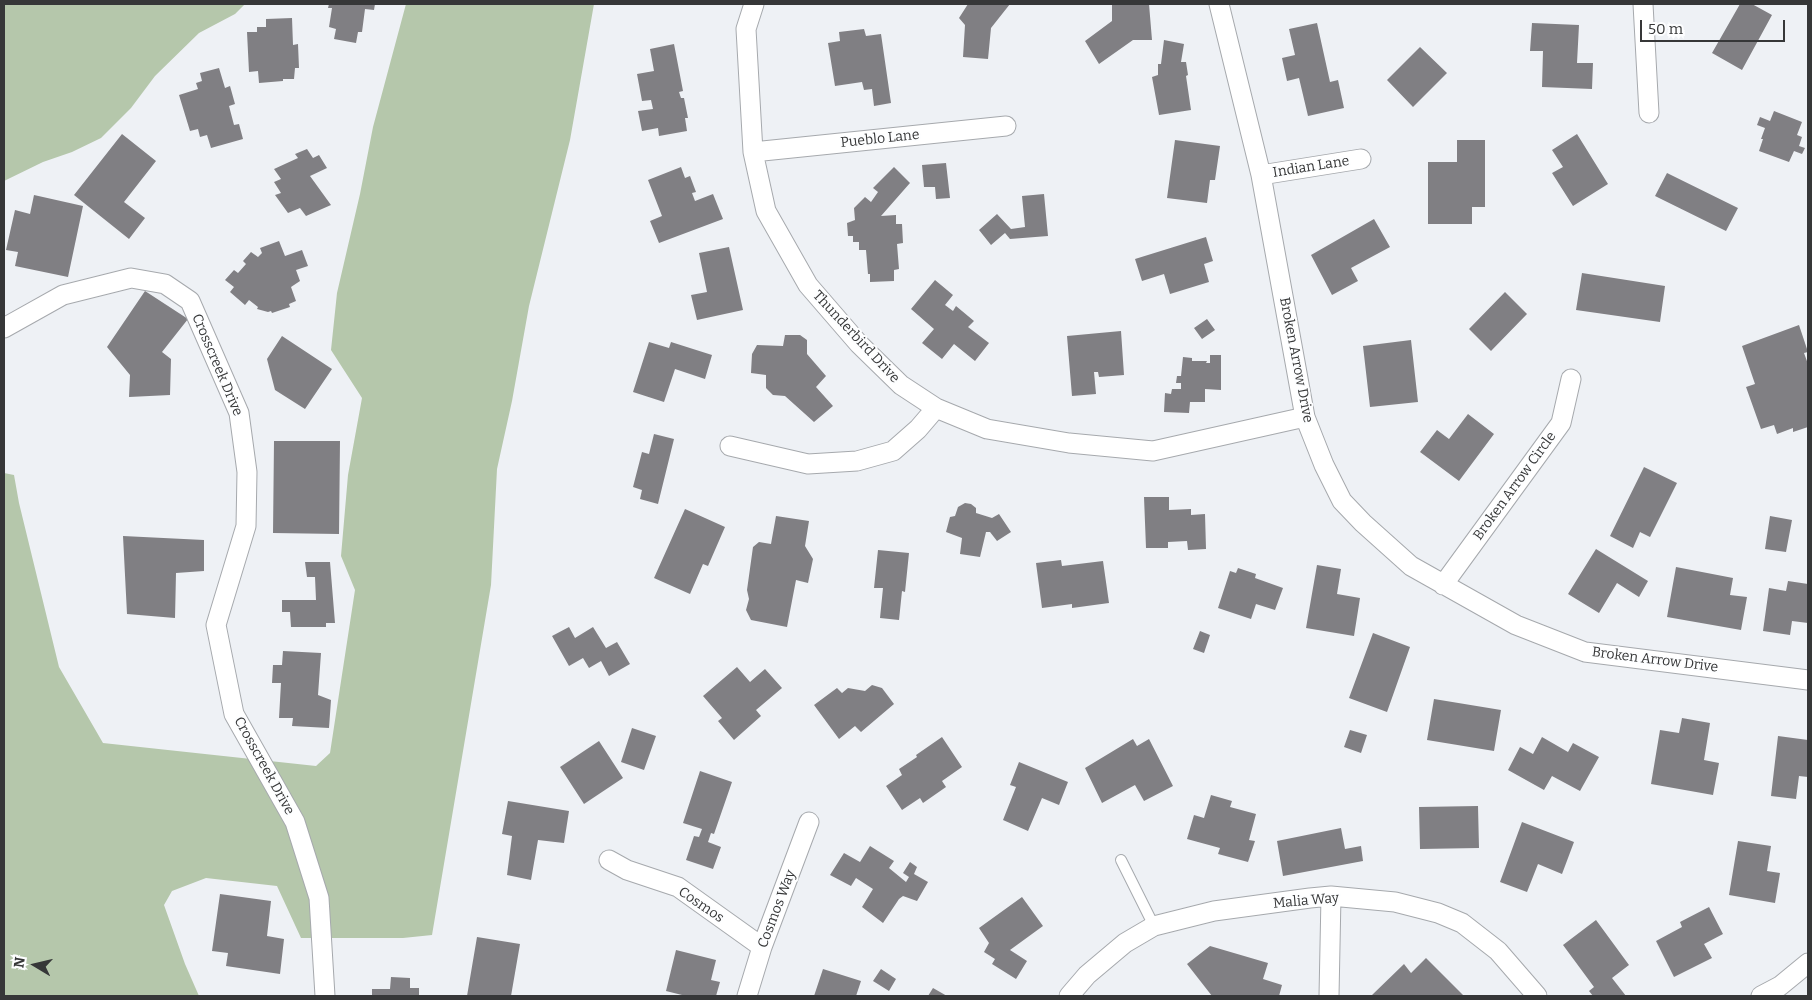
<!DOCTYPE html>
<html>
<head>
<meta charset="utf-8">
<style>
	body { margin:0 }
	#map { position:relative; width:1812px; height:1000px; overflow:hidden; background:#eef1f5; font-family:Bitter,serif }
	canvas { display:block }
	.frame { position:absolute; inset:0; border:5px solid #363738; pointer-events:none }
	.north { position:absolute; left:10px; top:940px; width:50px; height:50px; -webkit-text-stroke:4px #fdfeff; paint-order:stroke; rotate:279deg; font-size:14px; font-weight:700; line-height:20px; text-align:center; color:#363738 }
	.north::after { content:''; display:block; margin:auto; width:18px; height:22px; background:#363738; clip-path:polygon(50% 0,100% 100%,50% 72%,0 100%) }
	.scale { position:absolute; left:1640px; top:20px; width:145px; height:22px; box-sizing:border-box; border:2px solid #363738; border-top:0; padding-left:6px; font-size:15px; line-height:18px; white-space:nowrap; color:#363738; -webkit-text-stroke:4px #fdfeff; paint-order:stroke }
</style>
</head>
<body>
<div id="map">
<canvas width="1812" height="1000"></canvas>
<div class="frame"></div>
<div class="north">N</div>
<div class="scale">50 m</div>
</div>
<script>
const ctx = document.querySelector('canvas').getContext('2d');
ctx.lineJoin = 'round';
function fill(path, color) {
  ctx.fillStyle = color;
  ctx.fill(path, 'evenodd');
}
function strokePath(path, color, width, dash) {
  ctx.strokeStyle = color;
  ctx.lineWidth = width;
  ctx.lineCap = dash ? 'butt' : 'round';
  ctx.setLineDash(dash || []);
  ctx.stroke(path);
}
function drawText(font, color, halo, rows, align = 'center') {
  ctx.font = font + ' Bitter,serif';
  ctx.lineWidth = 4;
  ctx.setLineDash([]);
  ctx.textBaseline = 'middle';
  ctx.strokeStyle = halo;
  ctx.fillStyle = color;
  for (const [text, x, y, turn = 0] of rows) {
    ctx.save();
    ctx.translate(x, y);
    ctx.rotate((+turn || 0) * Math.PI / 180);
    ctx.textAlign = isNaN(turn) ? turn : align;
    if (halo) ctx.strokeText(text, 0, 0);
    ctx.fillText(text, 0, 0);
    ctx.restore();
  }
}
const green = new Path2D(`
	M4,4H245L235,14L199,33L155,76L131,108L101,138L72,152L43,162L4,181Z
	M406,4H594L570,140L529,306L512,401L497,469L491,585L432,935L403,938H301L277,886L206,878L172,891L164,905L185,964L199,996H4V473L14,475L19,503L59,667L103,743L316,766L330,753L355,590L341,556L348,475L362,398L331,350L337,293L360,194L373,127Z`);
const building = new Path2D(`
	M329,4H375L374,10L365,9L362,32H358L356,43L334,39L336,29L329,27L332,8H328Z
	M968,4H1010L991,28L988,59L963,57L965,25L959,18Z
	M1112,4H1149L1152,40H1133L1099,64L1085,41L1112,21Z
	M1740,4H1752L1772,15L1742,70L1712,53Z
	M292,18L293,45L298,44L299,68H295L294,79H283V81L259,83L258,71L249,72L247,32H257V27H266V19Z
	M1317,23L1330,82L1338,80L1344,108L1308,116L1299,78L1287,81L1282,58L1295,55L1289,29Z
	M1532,23L1579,25L1577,63H1593L1592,89L1542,87L1543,51H1530Z
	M864,29L866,36L881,34L891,103L874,106L872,89L864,90L862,82L835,86L828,43L840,41L839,32Z
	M1164,40L1184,44L1181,62H1186L1188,75L1186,76L1191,110L1159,115L1152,77L1158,75V64H1161Z
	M674,44L683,91L679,92L681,98H684L688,118H685L687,131L659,136L658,128L642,131L638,111L653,109L651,100L642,101L637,74L654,71L650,49Z
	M1420,47L1447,73L1413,107L1387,80Z
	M219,68L225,88L230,86L235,104L229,106L234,125L239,124L243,139L211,148L207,135L200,137L198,129L190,131L179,95L198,89L196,83L202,81L200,73Z
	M1774,111L1802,122L1797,135L1802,137L1799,146L1805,148L1802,154L1794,151L1789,162L1759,151L1763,139H1761L1765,128L1757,125L1760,117L1770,121Z
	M122,134L156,161L124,202L145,218L129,239L74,195Z
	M1577,134L1608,184L1573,206L1552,173L1563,167L1552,150Z
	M1175,140L1220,146L1215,180H1210L1207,203L1167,198Z
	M1457,140H1485V207H1472V224H1428V162H1457Z
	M307,149L313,158L319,155L327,168L310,176L331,205L306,216L300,208L288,213L275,195L281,193L274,182L281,179L274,169L298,158L295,154Z
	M946,163L950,198L936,199L935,187H924L922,165Z
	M681,167L685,178L690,176L696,192L692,193L695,201L713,194L723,219L659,243L650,221L662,216L648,180Z
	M894,167L910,183L881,216L896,215V224H902L903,243L897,244L899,269L894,270V281L870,282V274H868L866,250H859V242H853V236H848L847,223L855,220L854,208L865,197L871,202L878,192L873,188Z
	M1667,173L1738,208L1726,231L1655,196Z
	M1044,194L1048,236L1010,239L1005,233L991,245L979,230L997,214L1011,229L1025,227L1022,196Z
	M34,195L83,206L68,277L15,266L18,252L6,250L15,210L30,214Z
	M1374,219L1390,247L1351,268L1358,281L1332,295L1311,255Z
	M1206,237L1213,261L1204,264L1209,282L1170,294L1164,274L1142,281L1135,259Z
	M279,241L285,256L302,250L308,266L296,270L300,281L291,287L296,301L289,304L290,307L272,313L271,311L268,312L257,309L258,307L249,300L245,305L230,292L234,287L225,280L234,270L238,273L246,264L243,261L251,252L258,257L262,253L260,248Z
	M729,247L743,310L697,320L691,295L707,292L699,253Z
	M1582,273L1665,286L1660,322L1576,310Z
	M935,280L953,295L945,305L953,311L956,306L974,321L968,327L989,343L975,361L954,344L942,359L922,343L934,329L911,309Z
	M145,291L188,319L162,352L171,359L170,395L129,397L130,375L107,347Z
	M1505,292L1527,314L1491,351L1469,329Z
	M1207,319L1215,330L1202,339L1194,328Z
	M1799,325L1808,352L1804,353L1808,364V427L1793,432V428L1777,434L1774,425L1761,429L1746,387L1755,384L1742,346Z
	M1121,331L1124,375L1099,377L1098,372H1094L1096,394L1072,396L1067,336Z
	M785,335H800L807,340V354L826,376L816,387L833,406L814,422L785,396L773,395L766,388V375L751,373L752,354L757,345L783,346Z
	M282,336L332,369L305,409L275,390L267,359Z
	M1411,340L1418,402L1370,407L1363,346Z
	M649,342L669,348L671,342L712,355L705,379L675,369L664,402L633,392Z
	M1210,355H1221V390L1205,389V402H1190L1189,413L1164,412L1165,393L1171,394L1172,389H1181V383H1176L1177,376H1181L1183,357L1192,358V361H1207L1206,363H1210Z
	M1468,414L1494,434L1459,481L1420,452L1437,430L1449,439Z
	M654,434L674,439L658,504L640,499L642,490L633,487L642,452L649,454Z
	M274,441H340L339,534L273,533Z
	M1644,467L1677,483L1650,537L1640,532L1633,548L1610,536Z
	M1144,497H1169V510L1191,509V515L1205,514L1206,549L1188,550L1187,541L1168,542V548H1146Z
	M965,503L971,504L976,508V513L992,518L999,514L1011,532L997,541L990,532H986L980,557L960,554L962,538L946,532L950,517L955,516L958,507Z
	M685,509L725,527L708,566L703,564L690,594L654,578Z
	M776,516L809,521L805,546L813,559L808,583L796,580L787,627L751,620L746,610L749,599L747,590L753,547L759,542L771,544Z
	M1770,516L1792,520L1786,552L1765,549Z
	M123,536L204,540V571L176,573L175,618L127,614Z
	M1596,549L1648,581L1639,597L1617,583L1599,613L1568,594Z
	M878,550L909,553L905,592L902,591L899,620L880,618L883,588H874Z
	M1061,560L1062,566L1103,561L1109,603L1072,608V604L1042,608L1036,563Z
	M305,562H330L335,623H326V627H291L290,612H282V600H316L315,577H307Z
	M1317,565L1341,569L1337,594L1360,598L1354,636L1306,628Z
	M1676,567L1733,578L1730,595L1747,597L1741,630L1667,617Z
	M1238,568L1256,574L1255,578L1283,588L1275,610L1256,604L1251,619L1218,608L1230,571L1236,573Z
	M1788,581L1808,584V623L1792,621L1790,635L1763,631L1769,588L1786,591Z
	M569,627L575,638L593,627L606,648L617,642L630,664L609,676L601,661L589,668L583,658L569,666L552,636Z
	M1200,631L1210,635L1204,653L1193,649Z
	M1373,633L1410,647L1387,712L1349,698Z
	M283,651L321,653L318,695L331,700L329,728L292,726L293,718H279L281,683H272L273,665H282Z
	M737,667L750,682L765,669L782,688L756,710L761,716L734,740L718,721L722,718L703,696Z
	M872,685L882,688L894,704L861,732L855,726L839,739L814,705L837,688L842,693L848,688L865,691Z
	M1434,699L1501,710L1494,751L1427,740Z
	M1682,718L1710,723L1704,760L1719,763L1713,795L1651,784L1660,730L1679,733Z
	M632,728L656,736L644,770L621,762Z
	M1350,730L1367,735L1361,753L1344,747Z
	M1778,736L1808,740V777L1799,776L1796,799L1771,796Z
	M942,737L962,767L942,781L946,787L923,803L920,798L902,810L886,786L902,775L899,769L917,757L916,755Z
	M1542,737L1568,752L1573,743L1599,757L1580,791L1552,776L1544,790L1508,770L1520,747L1533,754Z
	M1133,739L1137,746L1149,739L1173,786L1144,801L1135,785L1102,803L1085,768Z
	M599,741L623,778L584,804L560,767Z
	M1019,762L1068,782L1059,805L1042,798L1028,831L1003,820L1016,787L1010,785Z
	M700,771L732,782L714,834L711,833L708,842L721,847L713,869L686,860L694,836L699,837L702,829L683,823Z
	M1211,795L1232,801L1230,807L1256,814L1249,840L1255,841L1248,862L1218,854L1220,848L1187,839L1194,815L1204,818Z
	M508,801L569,811L564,843L538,840L531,880L507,875L512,836L502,834Z
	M1478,806L1479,848L1420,849L1419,807Z
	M1522,822L1574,842L1562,874L1538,864L1527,892L1500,882Z
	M1341,828L1345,849L1361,846L1363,861L1283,876L1277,841Z
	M1738,841L1771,846L1767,871L1780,873L1775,903L1729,895Z
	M870,846L894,861L889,868L906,882L909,877L903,873L910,862L917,867L914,874L928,882L917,901L903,896L899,899L883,923L862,907L873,889L856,878L851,886L830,875L844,853L860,862Z
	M220,894L271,901L267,936L284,939L280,974L226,966L228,953L212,951Z
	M1022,897L1043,926L1010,950L1027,961L1016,979L992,964L995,959L984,952L989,943L979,928Z
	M1709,907L1723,934L1704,944L1712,958L1674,977L1656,941L1682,927L1680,922Z
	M1596,920L1629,965L1612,978L1626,996H1593L1589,991L1594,987L1563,945Z
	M477,937L520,944L511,996H467Z
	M1210,946L1268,963L1263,979L1282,985L1279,996H1212L1187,964Z
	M676,950L716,960L711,980L720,982L716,996H686L666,991Z
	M1426,958L1464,996H1371L1404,964L1411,973Z
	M823,969L861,981L856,996H814Z
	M881,969L896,979L889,991L873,981Z
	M391,977L410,978V988H419V996H372V989H390Z
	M933,988L947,996H928Z`);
const lane = new Path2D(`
	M1121,860L1154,926`);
const street = new Path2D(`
	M754,4L746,29L753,152L766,211L808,285L859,344L901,385L936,408L987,429L1069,443L1153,451L1305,417
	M1219,4L1261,175L1305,417L1324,465L1342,501L1363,523L1411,566L1516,625L1585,652L1808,680
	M1643,4L1649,113
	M753,152L1006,126
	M1261,175L1361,159
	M4,328L63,295L131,278L165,284L190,301L239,413L247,472L246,526L216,625L234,714L295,822L319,898L325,996
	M730,446L808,464L857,461L893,451L918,429L936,408
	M1443,585L1561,423L1571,379
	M609,860L627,870L678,887L762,947
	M747,996L762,947L809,822
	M1069,996L1087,975L1125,943L1154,926L1214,911L1310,898L1331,896L1395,902L1438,913L1462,923L1498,951L1537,996
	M1329,996L1331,896
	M1761,996L1780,986L1808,963`);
const streetNames = [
	["Pueblo Lane",880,139,-6],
	["Indian Lane",1311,167,-9],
	["Thunderbird Drive",856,337,47],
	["Broken Arrow Drive",1296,360,79],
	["Crosscreek Drive",217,365,67],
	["Broken Arrow Circle",1515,486,-54],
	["Broken Arrow Drive",1655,660,7],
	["Crosscreek Drive",264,766,61],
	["Malia Way",1306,901,-5],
	["Cosmos",701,905,34],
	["Cosmos Way",777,909,-69]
];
fill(green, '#b5c7ab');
fill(building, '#807f83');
strokePath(lane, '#a6a9ad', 12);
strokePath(street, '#a6a9ad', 21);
strokePath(lane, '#fff', 10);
strokePath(street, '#fff', 19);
drawText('14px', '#363738', '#fdfeff', streetNames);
</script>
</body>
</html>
